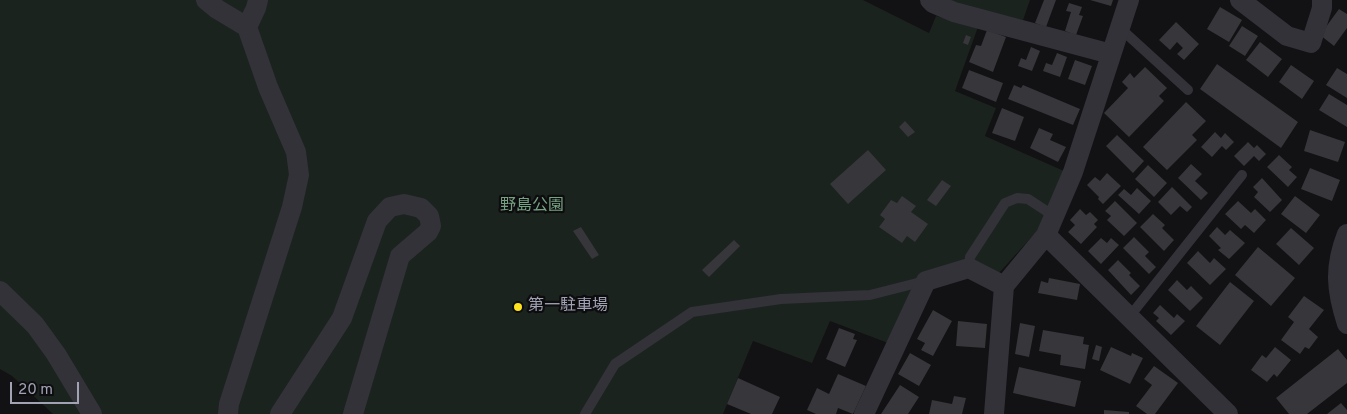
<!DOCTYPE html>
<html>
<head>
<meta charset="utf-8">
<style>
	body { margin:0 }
	#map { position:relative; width:1347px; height:414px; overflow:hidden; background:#121113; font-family:Overpass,sans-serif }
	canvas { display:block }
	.scale { position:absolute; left:10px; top:382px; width:69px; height:22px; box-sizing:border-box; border:2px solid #a1a3b5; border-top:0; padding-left:6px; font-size:15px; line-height:18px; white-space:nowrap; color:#a1a3b5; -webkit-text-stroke:4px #0d0c0e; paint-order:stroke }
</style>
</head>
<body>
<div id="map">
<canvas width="1347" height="414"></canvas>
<div class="scale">20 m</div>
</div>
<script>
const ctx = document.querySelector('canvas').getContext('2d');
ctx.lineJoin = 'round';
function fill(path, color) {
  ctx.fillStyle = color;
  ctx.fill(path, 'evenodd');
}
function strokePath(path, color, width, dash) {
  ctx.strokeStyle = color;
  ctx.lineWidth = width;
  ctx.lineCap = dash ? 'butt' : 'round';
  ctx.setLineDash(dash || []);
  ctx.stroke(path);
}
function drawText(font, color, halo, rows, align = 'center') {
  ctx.font = font + ' Overpass,"Noto Sans JP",sans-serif';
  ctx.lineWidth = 4.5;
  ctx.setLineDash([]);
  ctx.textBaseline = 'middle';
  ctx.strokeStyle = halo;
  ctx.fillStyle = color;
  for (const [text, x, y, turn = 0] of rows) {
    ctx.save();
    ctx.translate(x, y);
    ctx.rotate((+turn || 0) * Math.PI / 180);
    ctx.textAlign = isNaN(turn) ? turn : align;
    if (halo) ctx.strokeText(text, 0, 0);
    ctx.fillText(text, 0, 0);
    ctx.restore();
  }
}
const green = new Path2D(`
	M0,0H863L929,33L936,16L978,27L955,91L996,108L985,136L1064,171L1038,230L999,273L918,277L888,343L830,321L812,363L753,341L723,414H53L12,376L0,369Z
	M944,0H1030L1023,20L947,3Z`);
const building = new Path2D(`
	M1044,0H1056L1046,27L1035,23Z
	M1090,0H1113L1111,6Z
	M1069,3L1082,7L1079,15L1083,16L1076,35L1065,31L1071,12L1066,11Z
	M1220,7L1242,20L1229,42L1207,29Z
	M1339,9L1347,14V28L1334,46L1320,35Z
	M1176,22L1199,44L1184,60L1177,54L1183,48L1177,42L1170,50L1159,40Z
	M1242,26L1258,36L1245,56L1229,46Z
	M987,30L1006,37L993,72L969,62L976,45L981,46Z
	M966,35L971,37L968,45L963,43Z
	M1260,42L1282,59L1268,77L1246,60Z
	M1031,47L1040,51L1032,71L1018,66L1021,58L1026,60Z
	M1057,53L1067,57L1060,77L1043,71L1046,63L1052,65Z
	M1075,60L1092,66L1085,85L1068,79Z
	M1217,64L1298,122L1281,148L1200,89Z
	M1291,65L1314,81L1302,99L1279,82Z
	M1145,67L1167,88L1159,96L1164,101L1129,137L1104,113L1128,88L1122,82L1130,73L1134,78Z
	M1337,68L1347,74V98L1326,85Z
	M969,70L1003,83L996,102L962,88Z
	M1014,85L1021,88L1023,85L1080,109L1073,125L1008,99Z
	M1329,94L1347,105V127L1319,110Z
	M1186,102L1206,121L1192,135L1197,140L1167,170L1143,147Z
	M1002,108L1024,117L1015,141L992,133Z
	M905,121L915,132L908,137L899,127Z
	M1039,128L1053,134L1050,140L1066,147L1058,162L1030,148Z
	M1310,130L1345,142L1338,162L1304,151Z
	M1215,132L1221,138L1225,133L1234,142L1226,150L1222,146L1212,157L1201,147Z
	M1117,135L1144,161L1133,173L1106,146Z
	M1248,142L1254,148L1257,145L1266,154L1259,161L1254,156L1244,166L1234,156Z
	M868,150L886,170L848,204L830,184Z
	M1279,155L1292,167L1289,170L1297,177L1288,187L1267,167Z
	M1191,164L1202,174L1195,181L1208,193L1201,200L1178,178Z
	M1148,165L1167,183L1154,197L1135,179Z
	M1310,168L1340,180L1332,201L1301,189Z
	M1107,173L1121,186L1103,204L1098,199L1099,197L1087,185L1095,177L1100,181Z
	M1262,178L1282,200L1270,212L1254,197L1258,192L1253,187Z
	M942,180L951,186L936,206L927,200Z
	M1172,187L1192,207L1187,212L1180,206L1171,215L1158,202Z
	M1137,188L1151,201L1139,214L1118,195L1124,189L1131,195Z
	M902,196L916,206L911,212L928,224L915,242L907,236L902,243L879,227L885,219L880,215L891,200L897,203Z
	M1295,196L1320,215L1306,233L1281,214Z
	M1115,201L1137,223L1124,236L1107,220L1111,216L1105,211Z
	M1238,201L1251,213L1255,209L1266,220L1254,233L1245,225L1241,229L1225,214Z
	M1080,209L1086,215L1090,212L1098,220L1094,224L1097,227L1081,244L1068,232L1075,225L1070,220Z
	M1153,214L1165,225L1162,228L1174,240L1164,251L1140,227Z
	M581,227L599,255L592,259L573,231Z
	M1217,227L1225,235L1230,230L1245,243L1229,259L1218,250L1221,248L1209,236Z
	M1291,228L1314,248L1299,265L1276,244Z
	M1134,237L1149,252L1145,256L1156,267L1149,274L1123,248Z
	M1101,238L1107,243L1111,238L1119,245L1101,264L1088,251Z
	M734,240L740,246L709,277L702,270Z
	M1258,247L1295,278L1271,306L1235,275Z
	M1198,251L1210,263L1214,258L1226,269L1210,285L1187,263Z
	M1118,260L1131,273L1129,275L1140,286L1131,295L1108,270Z
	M1049,278L1080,284L1077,300L1038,293L1041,281L1048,283Z
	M1177,280L1187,290L1191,286L1203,298L1190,311L1168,290Z
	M1230,282L1254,301L1220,345L1196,326Z
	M1304,296L1324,310L1309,329L1318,337L1309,349L1305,347L1300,354L1281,340L1294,322L1288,317Z
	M1160,305L1174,318L1177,314L1185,321L1171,335L1156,321L1159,318L1153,313Z
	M933,310L952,321L933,356L921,350L925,343L917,339Z
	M958,321L987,324L985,348L956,346Z
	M1020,323L1035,326L1029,357L1015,354Z
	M839,328L855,334L853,339L857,340L845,367L826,359Z
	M1043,330L1084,337L1083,344L1089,345L1085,369L1060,365L1061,355L1039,351Z
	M1096,345L1102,347L1099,361L1092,359Z
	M1111,347L1131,356L1132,353L1143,358L1130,384L1100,370Z
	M1275,347L1291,360L1277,377L1274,374L1267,382L1251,370L1262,355L1266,358Z
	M1338,349L1347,360V383L1307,414H1289L1276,398Z
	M910,353L931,365L919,386L898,374Z
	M1154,366L1178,383L1155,414H1147L1136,406L1152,385L1144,379Z
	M1019,367L1081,381L1075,407L1013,393Z
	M838,374L866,386L853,414L838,408L836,414H816L807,410L817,388L829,394Z
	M738,378L780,397L772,414H751L727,404Z
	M900,385L919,397L908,414H881Z
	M954,396L966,398L962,414H929L932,400L952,404Z
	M1341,403L1347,410V414H1327Z
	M1104,410L1129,412V414H1104Z`);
const lane = new Path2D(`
	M1120,28L1188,90
	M969,268L970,257L1005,203L1017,198L1028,199L1054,216
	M1130,316L1242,175
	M585,414L615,364L692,312L781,299L870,295L925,281`);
const street = new Path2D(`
	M206,0L217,9L247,27L268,87L296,152L299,175L292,207L229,404L228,414
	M930,0L933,3L954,12L1111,54
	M1240,0L1287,36L1311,43L1322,8V0
	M247,27L256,8L258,0
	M1347,234C1334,267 1336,290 1347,324
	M1046,235L1228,414
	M0,291L35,325L56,354L92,414
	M280,414L342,318L377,221L390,207L404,204L421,208L429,216L431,226L428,232L400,256L353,414
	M864,414L926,281L969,268L1004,286
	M994,414L1004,286L1046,235L1073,172L1129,0`);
const markers = [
	[518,307,5,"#ffe41d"]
];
const parkNames = [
	["野島公園",532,207]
];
const poiNames = [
	["第一駐車場",528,307]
];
fill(green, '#1b231e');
fill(building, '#36363b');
strokePath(lane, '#323238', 10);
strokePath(street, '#323238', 20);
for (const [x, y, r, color] of markers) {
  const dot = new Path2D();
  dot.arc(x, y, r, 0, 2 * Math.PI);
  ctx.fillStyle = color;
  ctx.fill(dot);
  strokePath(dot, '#0d0c0e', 2);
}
drawText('16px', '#76a282', '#0d0c0e', parkNames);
drawText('16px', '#a1a3b5', '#0d0c0e', poiNames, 'left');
</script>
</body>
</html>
